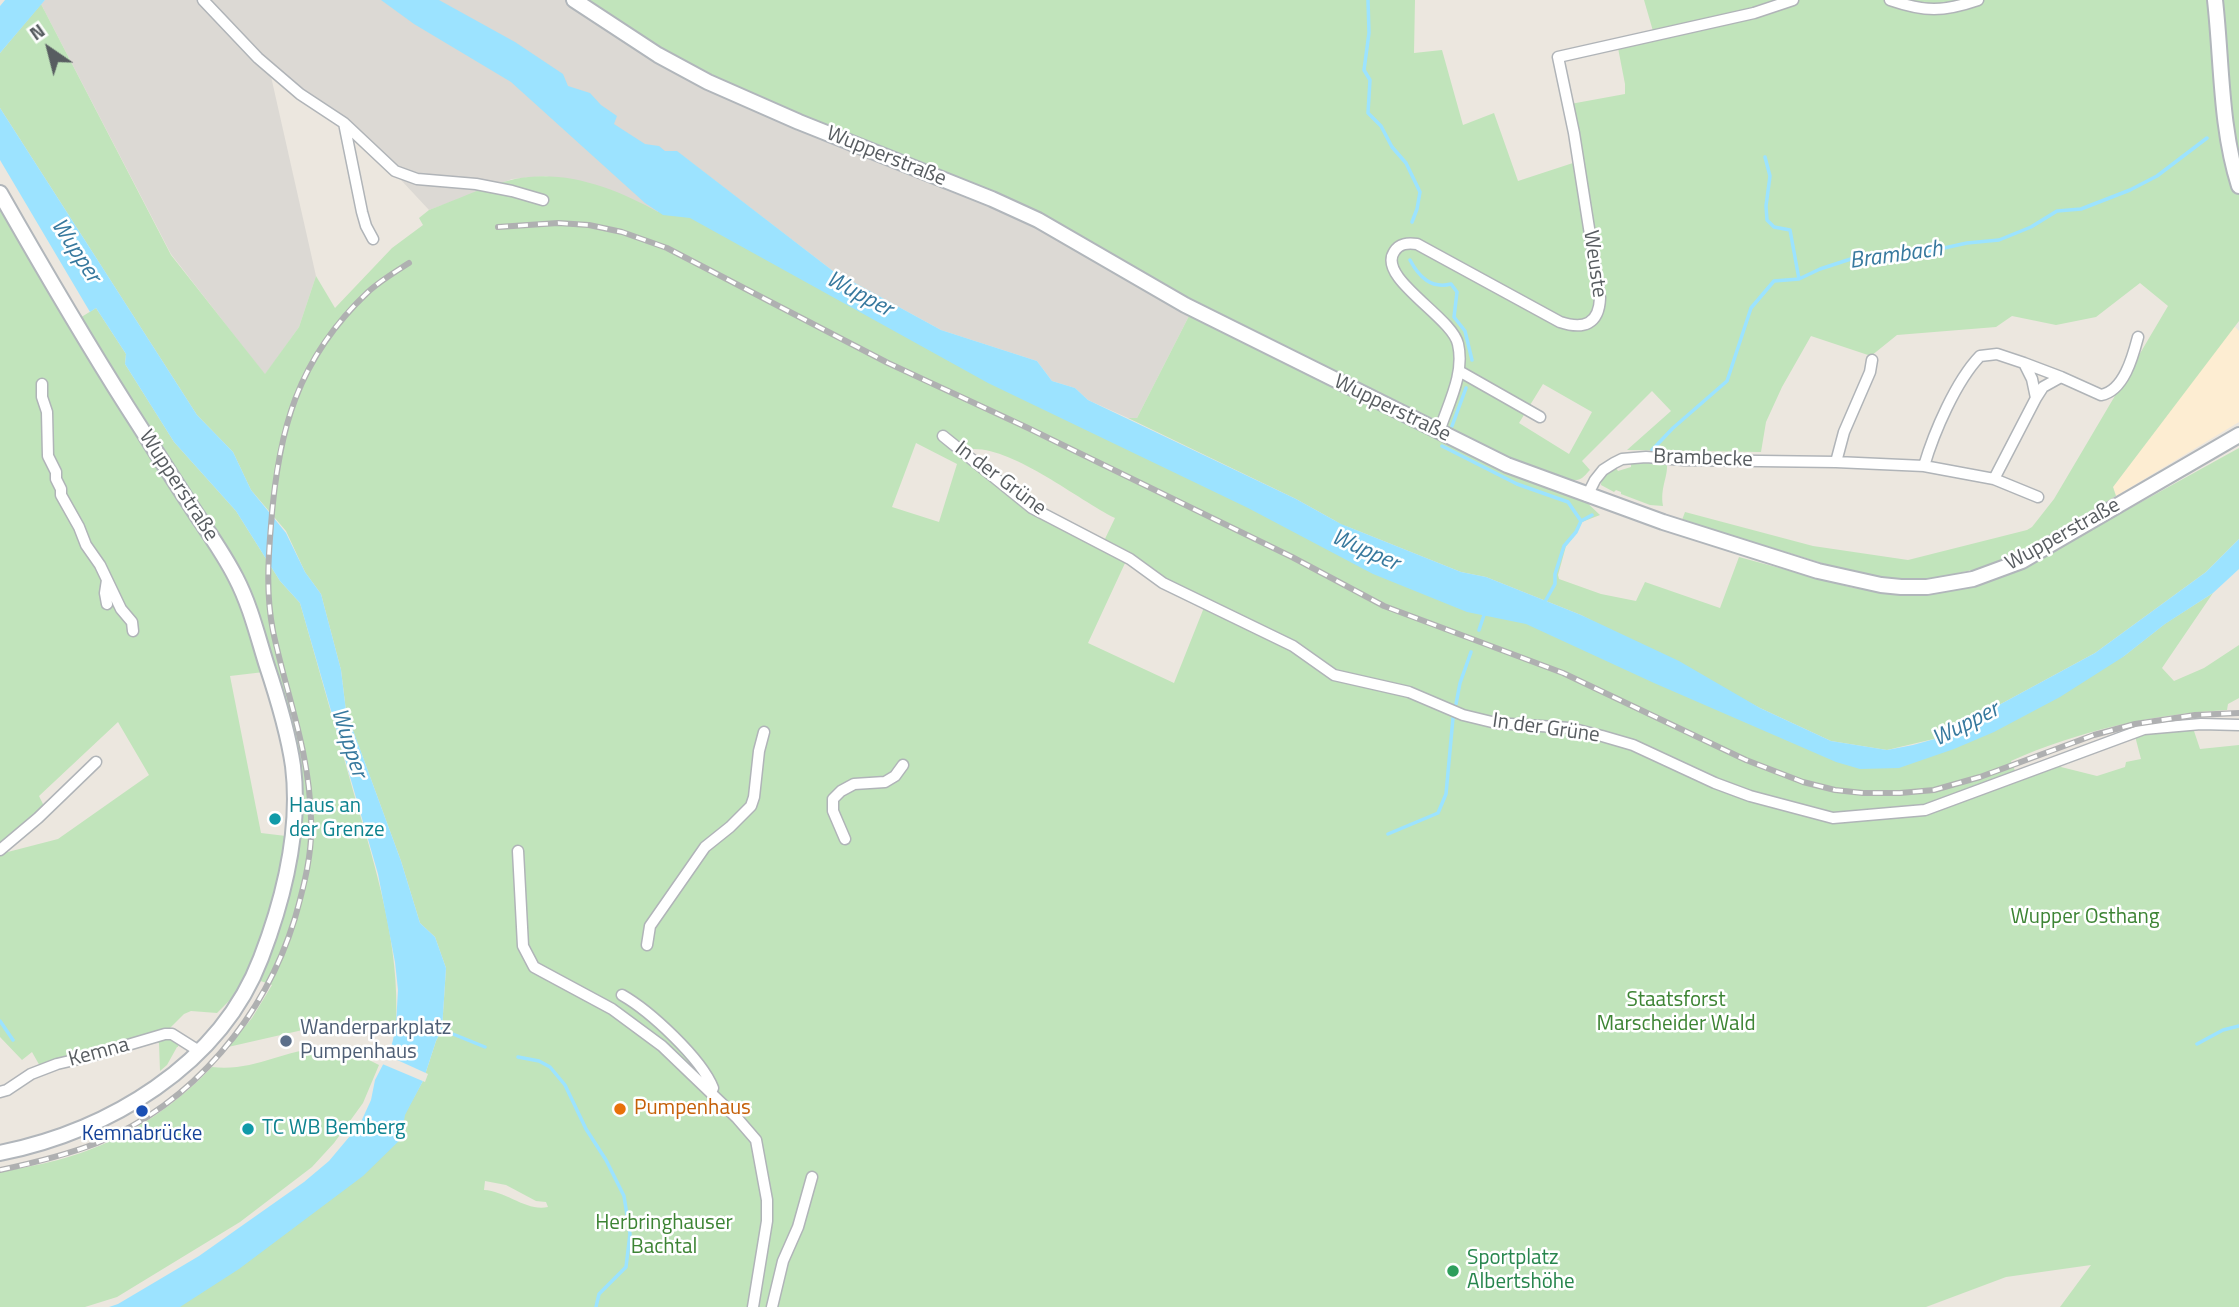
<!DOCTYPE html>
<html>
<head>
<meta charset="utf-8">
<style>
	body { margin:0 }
	#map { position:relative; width:2239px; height:1307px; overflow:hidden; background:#ece7df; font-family:"Titillium Web",sans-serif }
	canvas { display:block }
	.north { position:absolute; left:14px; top:14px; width:70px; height:70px; -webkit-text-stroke:5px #fff; paint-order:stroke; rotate:325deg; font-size:19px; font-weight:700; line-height:28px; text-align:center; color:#585d61 }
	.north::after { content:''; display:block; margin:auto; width:24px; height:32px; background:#585d61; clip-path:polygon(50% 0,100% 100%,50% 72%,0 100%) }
</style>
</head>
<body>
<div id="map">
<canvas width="2239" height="1307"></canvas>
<div class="north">N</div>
</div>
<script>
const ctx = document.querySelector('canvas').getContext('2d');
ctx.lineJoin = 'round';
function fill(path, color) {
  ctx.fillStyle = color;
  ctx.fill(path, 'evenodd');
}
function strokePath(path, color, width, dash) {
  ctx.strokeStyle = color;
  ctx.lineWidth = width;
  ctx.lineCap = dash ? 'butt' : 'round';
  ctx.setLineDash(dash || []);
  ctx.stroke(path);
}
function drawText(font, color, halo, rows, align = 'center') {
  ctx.font = font + ' "Titillium Web",sans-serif';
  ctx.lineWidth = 5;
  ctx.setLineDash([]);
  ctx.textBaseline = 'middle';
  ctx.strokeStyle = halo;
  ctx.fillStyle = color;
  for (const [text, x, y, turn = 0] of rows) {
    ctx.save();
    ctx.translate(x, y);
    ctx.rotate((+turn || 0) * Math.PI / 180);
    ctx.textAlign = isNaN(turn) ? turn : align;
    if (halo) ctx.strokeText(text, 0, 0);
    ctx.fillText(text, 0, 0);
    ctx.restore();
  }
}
const commercial = new Path2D(`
	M2234,326L2239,331V422L2116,496L2113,487Z`);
const industrial = new Path2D(`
	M45,0H565L656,60L1035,226L1190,314L1137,418H1128L1088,400L1075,388L1052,381L1037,361L941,330L833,271L684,157L663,215L546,176L512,179L429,210L345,120L270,72L316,276L299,327L265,375L171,254L41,4Z`);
const green = new Path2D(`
	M589,0H1415L1414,53L1442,50L1463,125L1494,113L1518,181L1576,162L1565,105L1625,94V84L1618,48L1655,38L1644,0H2239V321L2113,487L2116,496L2026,550L1981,568L1931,579L1903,580L1861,575L1682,520L1685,512L1813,546L1908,560L2027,530L2032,527L2054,499L2168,306L2140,283L2096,317L2056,325L2012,316L1996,327L1897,335L1871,356L1811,336L1782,387L1766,422L1761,452L1627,450L1671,411L1652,391L1582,461L1590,470C1586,474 1582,480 1576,480C1559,481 1526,466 1509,460L1243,328L1156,282L713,75L661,48ZM1543,384L1592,412L1569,454L1519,423Z
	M41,4L171,255L265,374L299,327L316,276L335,308L392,248L423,225L419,218L429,210C456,200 487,185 515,179C565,169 615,188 658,212L667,184L806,277L1818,744L1898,757L2124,656L2166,623L2213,593L2162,668L2174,681L2204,668L2239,645V698L2228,704L2227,710C2153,714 2078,731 2011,761L2019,780L2060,764L2061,767L2097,776L2125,767L2126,762L2141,759L2135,736L2193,728L2200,749L2239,745V1307H2060L2091,1265L2006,1277L1926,1307H170L401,1139L404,1115L423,1081L436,1041L442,1029L446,968L435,937L420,923L401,861L346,711L341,670L321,594L305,572L286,531L251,490L233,452L197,415L0,108V53ZM916,443L957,464L939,522L892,507ZM972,449C1013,447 1077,499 1115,518L1103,543L1033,508L966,453ZM1126,561L1205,605L1174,683L1088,643ZM485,1181L506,1185L536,1201L546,1202L548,1207C527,1212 506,1191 484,1190Z
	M0,191L75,321L96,308L126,354L125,364L174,442L236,511L280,581L300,603C318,666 336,730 354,794C376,869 400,945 396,1024L365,1021L307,1029L228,1047L252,1018L272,985L252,978L217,1013L191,1011L184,1014L166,1032L41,1068L32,1052L22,1060L0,1037V854L58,839L149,775L118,722L39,796L46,810L0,849ZM264,672L288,766L286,836L261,833L230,676Z
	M1190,314L1514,476L1581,497L1600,515L1582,522L1577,533L1566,546L1558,575L1559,579L1601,594L1636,601L1645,582L1720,608L1739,557L1853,588L1902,592L2029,564L2239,448V539L2206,572L2095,653L1938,738L1887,750L1831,741L1760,708L1581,615L1486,577L1461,572L1341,524L1296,499L1128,418H1137Z
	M1631,461L1667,463C1668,478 1660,487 1663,506L1650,505L1621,494V492L1616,490L1614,492L1601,485C1601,476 1608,472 1616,468L1618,471L1631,467Z
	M170,1037L178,1043V1047H177L167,1065L160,1071L159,1043L154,1041Z
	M322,1048H345L379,1065L363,1103L334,1143L312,1167L240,1222L117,1297L85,1307H0V1172C19,1168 39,1165 58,1160C118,1144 170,1111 212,1067C253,1072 283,1050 322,1048Z`);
const water = new Path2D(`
	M5,0H45L0,53V6Z
	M381,0H439L515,42L563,74L568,86L590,93L601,105L617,116L614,124L645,144L659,146L665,151H677L833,271L941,330L1037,361L1052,381L1075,388L1088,400L1296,499L1341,524L1461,572L1486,577L1581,615L1679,661L1760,708L1831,741L1887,750L1913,745L1938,738L2095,653L2206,572L2239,539V569L2213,593L2165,624L2123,657L2060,697L1994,732L1954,749L1899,768L1860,769L1836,762L1654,683L1526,624L1467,612L1373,574L1248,508L988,383L690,218L663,215L645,203L511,82L414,24Z
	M0,108L197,415L233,452L251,490L286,533L305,572L321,594L341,670L346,711L401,861L420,923L435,937L446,968L442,1029L436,1041L423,1081L405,1115L401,1139L363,1176L239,1269L180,1307H109L118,1304L199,1256L304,1182L329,1161L360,1124L371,1100L375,1080L390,1051L393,1040L396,1024L398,990L395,962L378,874L300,603L280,581L236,511L174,442L125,364L126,354L96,308L90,312L0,160Z`);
const pier = new Path2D(`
	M384,1054L428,1074L425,1082L380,1063Z`);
const stream = new Path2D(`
	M1368,0L1369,33L1364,70L1370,80L1368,113L1381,126L1392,147L1406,163L1420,192L1417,209L1412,222
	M1765,157L1770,176L1766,206L1767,220L1774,227L1790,230L1799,279
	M1410,260C1419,277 1431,289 1451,284L1457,292L1454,317L1465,331L1472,360
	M1452,426L1466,388
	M1442,446L1517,484L1568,502L1581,521
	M1652,450L1673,428L1727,381L1751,308L1774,281L1799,279L1820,269L1860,256L1867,263L1894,259L1967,243L1999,240L2031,227L2057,211L2081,209L2130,190L2157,176L2207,138
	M1543,605L1555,584V574L1564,546L1576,532L1581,521L1592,515
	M1479,630L1485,612
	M1456,704L1460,683L1471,652
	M1388,834L1438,813L1446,794L1453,718
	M0,1021L13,1040
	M438,1028L485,1047
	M2197,1044L2223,1030L2239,1026
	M518,1057L539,1061L550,1067L565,1085L586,1129L606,1160L624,1196L630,1234L626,1267L599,1294L596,1307`);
const minor = new Path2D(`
	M203,0L258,58L300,94L344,123L395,171L417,179L476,184L512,191L543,200
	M1890,0C1925,12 1943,12 1978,0
	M344,123L362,212L366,226L373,239
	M2024,363L2061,377
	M1459,371L1540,417
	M42,384V397L47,412L48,456L56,472V479L61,489V495L79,527L86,545L100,565L121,609L132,622L133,631
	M2036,398L2043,387L2061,377L2101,395C2124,391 2133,356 2138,337
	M1439,432C1448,404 1465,374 1458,344C1452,317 1377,278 1394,252C1399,243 1408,243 1417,244L1560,322C1584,330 1599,324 1600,298L1574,133L1558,57L1754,13L1793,0
	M943,436L1032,508L1130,559L1163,583L1293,646L1334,675L1409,692L1463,715L1496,723L1570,728L1602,736L1633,745L1715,783L1750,796L1833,818L1925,810L2144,729L2201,724L2239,725
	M1836,462L1844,432L1870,372L1872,360
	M1924,466C1934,432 1956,381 1980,356L1997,354L2024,363L2032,379L2036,398L1994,479
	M1587,496L1595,480L1603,470L1614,463L1622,459L1646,457L1684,460L1836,462L1924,466L1994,479L2038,497
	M107,604L105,593L107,580
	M845,839L833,811V799L841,791L854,784L885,782L895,776L903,765
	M0,850L38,818L96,762
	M518,851L523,946L534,967L612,1009L662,1046L737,1118L756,1140L767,1200V1221L753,1307
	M647,945L650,926L705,847L730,827L751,806L754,797L759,751L764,732
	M622,995C650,1011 701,1058 713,1088L711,1093
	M0,1092L7,1090L31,1074L57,1064L87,1057L165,1034H172L199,1051
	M772,1307L783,1261L798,1227L812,1177`);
const secondary = new Path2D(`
	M574,0L658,55L708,82L799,122L992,199L1038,220L1185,305L1507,465L1663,522L1818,571L1881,585L1901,587H1927L1973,579L2022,561L2239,435
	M2215,0C2222,62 2220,126 2239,186
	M0,193C41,265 83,337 128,408C148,439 168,471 189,503C205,528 223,552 236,578C250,605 257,634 266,663C277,696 288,731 293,766C301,831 284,898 261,958C220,1066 108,1131 0,1153`);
const rail = new Path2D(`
	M498,227L558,223L589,225L622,232L667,248L888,363L1028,428L1292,557L1384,606L1563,673L1746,760L1803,782L1835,790L1863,793H1900L1934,790L1980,777L2094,735L2135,724L2195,715L2239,713
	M0,1170C33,1163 66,1155 97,1143C194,1103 265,1016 295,918C304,886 313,852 311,818C309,749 287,697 273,631C266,595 268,561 271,525C278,431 297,359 368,292C380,281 395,272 409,263`);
const markers = [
	[275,819,7,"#0f9aa8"],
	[286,1041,7,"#5c6f8a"],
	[620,1109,7,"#e8710a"],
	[142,1111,7,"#1a4fb4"],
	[248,1129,7,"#0f9aa8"],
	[1453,1271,7,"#2e9e5b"]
];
const streetNames = [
	["Wupperstraße",886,157,22],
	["Weuste",1594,264,82],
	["Wupperstraße",1392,409,26],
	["Brambecke",1703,459,2],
	["In der Grüne",1000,479,37],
	["Wupperstraße",178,486,57],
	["Wupperstraße",2063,535,-29],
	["In der Grüne",1546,729,8],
	["Kemna",99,1053,-15]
];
const cultureNames = [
	["Haus an",289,807],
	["der Grenze",289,831],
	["TC WB Bemberg",262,1129]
];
const parkNames = [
	["Wupper Osthang",2085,918],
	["Staatsforst",1676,1001],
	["Marscheider Wald",1676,1025],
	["Herbringhauser",664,1224],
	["Bachtal",664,1248]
];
const serviceNames = [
	["Wanderparkplatz",300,1029],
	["Pumpenhaus",300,1053]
];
const foodNames = [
	["Pumpenhaus",634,1109]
];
const transitNames = [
	["Kemnabrücke",142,1135]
];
const leisureNames = [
	["Sportplatz",1467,1259],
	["Albertshöhe",1467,1283]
];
const waterNames = [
	["Wupper",75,251,57],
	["Brambach",1896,256,-8],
	["Wupper",859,295,28],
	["Wupper",1365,551,24],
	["Wupper",1966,725,-27],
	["Wupper",348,743,72]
];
fill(commercial, '#fdedd2');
fill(industrial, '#dcd9d4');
fill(green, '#c1e4bb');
fill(water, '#9ce3ff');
fill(pier, '#ece7df');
strokePath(stream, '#9ce3ff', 3.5);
strokePath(minor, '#b0b4b8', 13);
strokePath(secondary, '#b1b6bb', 18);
strokePath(minor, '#fff', 10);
strokePath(secondary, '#fff', 14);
strokePath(rail, '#afb0b1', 6);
strokePath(rail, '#fff', 3.5, [10]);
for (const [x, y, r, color] of markers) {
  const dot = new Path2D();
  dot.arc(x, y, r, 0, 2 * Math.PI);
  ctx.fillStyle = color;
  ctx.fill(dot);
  strokePath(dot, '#fff', 2.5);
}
drawText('21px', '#585d61', '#fff', streetNames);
drawText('21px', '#0d838f', '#fff', cultureNames, 'left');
drawText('21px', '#3d8434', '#fff', parkNames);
drawText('21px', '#4e5e75', '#fff', serviceNames, 'left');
drawText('21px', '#c56008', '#fff', foodNames, 'left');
drawText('21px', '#164399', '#fff', transitNames);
drawText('21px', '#27864d', '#fff', leisureNames, 'left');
drawText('italic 23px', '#37799e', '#fff', waterNames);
</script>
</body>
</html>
